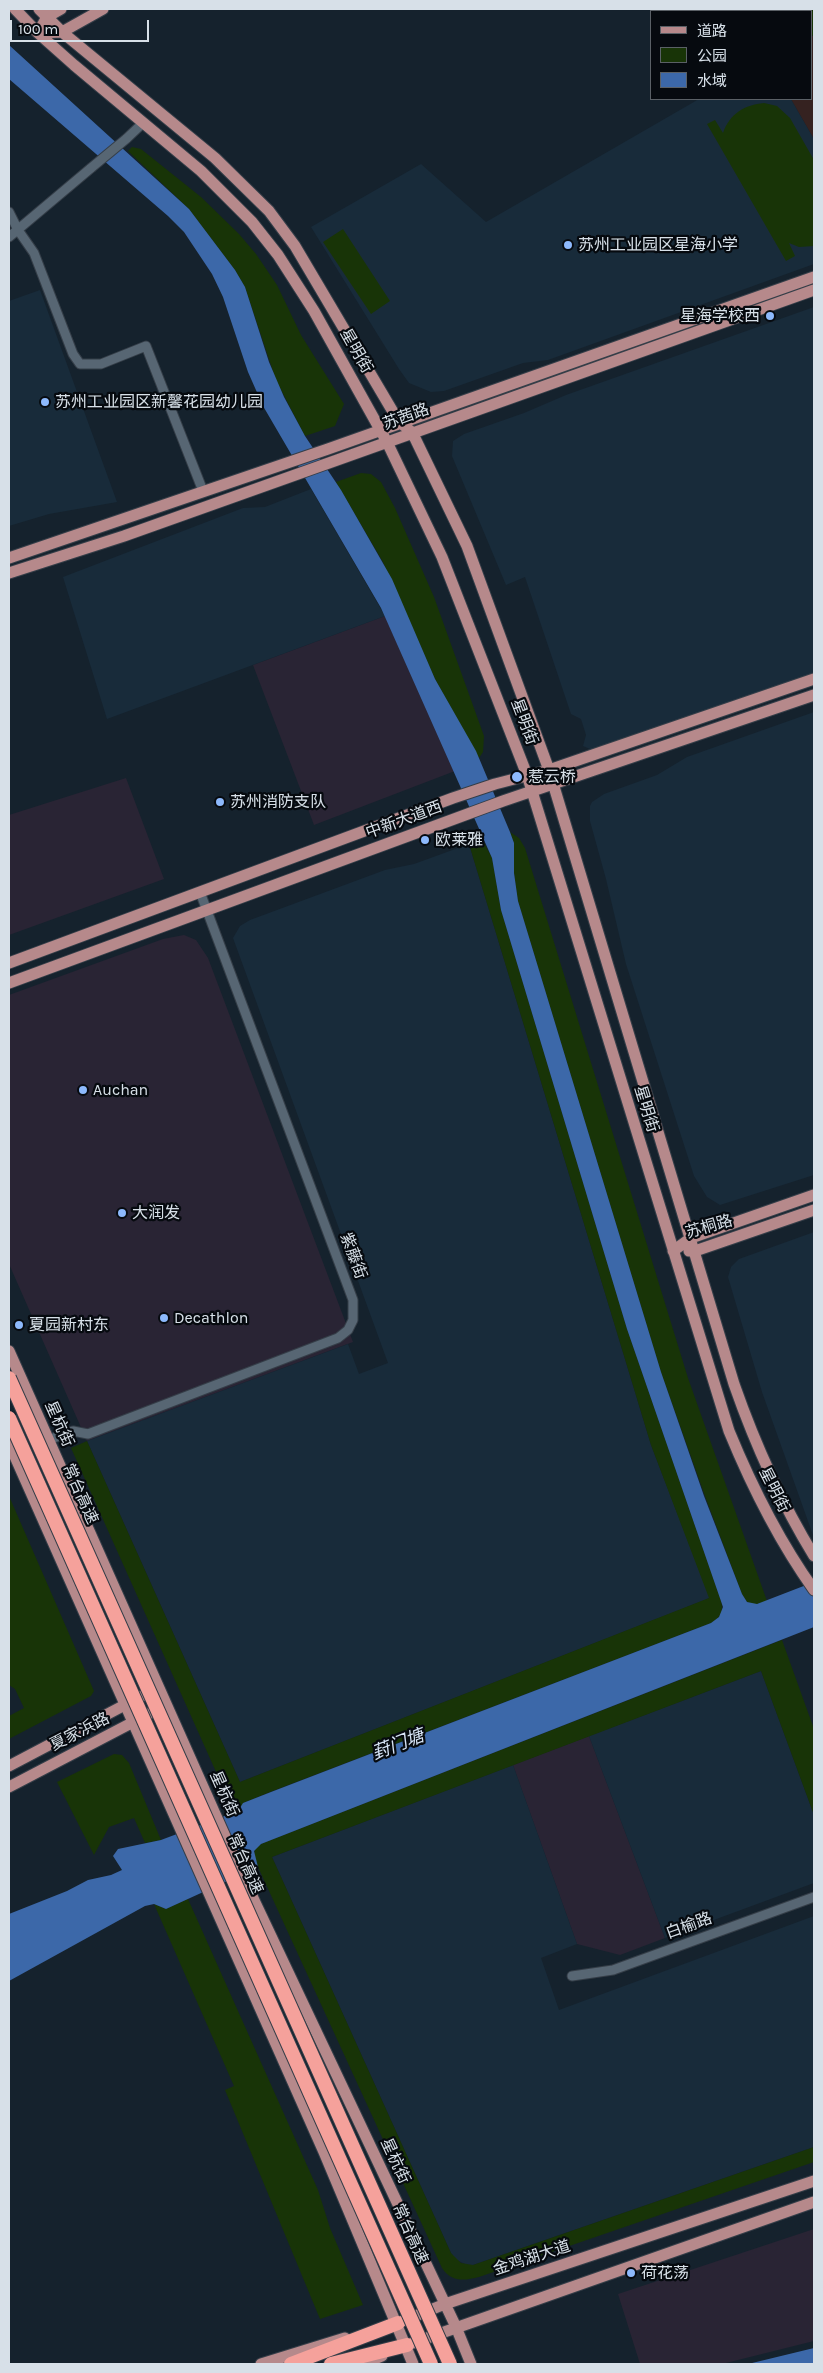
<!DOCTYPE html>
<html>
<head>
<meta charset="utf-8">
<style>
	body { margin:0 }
	#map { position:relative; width:823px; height:2373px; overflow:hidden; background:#15222d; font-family:Karla,"Noto Sans SC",sans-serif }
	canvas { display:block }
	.frame { position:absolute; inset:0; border:10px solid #d7e0e8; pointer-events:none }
	.legend { position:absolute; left:650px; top:10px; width:162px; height:90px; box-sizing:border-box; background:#060a0f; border:1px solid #5a6066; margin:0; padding:6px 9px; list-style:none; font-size:15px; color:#d7e0e8 }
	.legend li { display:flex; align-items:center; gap:10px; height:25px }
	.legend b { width:25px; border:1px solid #5a6066 }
	.scale { position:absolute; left:10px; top:20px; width:139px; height:22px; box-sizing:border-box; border:2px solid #d7e0e8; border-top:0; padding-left:6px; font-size:15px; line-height:18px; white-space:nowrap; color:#d7e0e8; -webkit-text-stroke:4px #060a0f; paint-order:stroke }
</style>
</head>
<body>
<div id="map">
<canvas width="823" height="2373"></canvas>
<div class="frame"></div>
<ul class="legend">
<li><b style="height:6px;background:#b6898b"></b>道路</li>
<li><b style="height:14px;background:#183407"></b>公园</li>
<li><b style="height:14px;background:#3c68a9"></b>水域</li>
</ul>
<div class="scale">100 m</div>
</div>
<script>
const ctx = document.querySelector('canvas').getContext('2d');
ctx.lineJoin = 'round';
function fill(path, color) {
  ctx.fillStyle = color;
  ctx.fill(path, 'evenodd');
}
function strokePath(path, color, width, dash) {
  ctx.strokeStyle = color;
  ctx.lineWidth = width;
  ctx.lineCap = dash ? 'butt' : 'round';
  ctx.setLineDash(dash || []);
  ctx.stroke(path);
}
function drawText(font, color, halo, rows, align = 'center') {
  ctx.font = font + ' Karla,"Noto Sans SC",sans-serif';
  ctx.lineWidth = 4.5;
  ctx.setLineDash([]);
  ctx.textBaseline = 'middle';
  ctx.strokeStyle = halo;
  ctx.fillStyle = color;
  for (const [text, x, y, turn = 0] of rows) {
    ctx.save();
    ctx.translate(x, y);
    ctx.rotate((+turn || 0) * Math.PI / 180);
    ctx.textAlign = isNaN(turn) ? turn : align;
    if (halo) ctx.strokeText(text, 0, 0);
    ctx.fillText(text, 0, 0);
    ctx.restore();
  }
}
const commercial = new Path2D(`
	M385,616L455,771L314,825L253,665Z
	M126,778L164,879L9,935V815Z
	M184,935L196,940L208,958L353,1342L87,1441L9,1264V995L163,939Z
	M589,1736L665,1938L620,1955L577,1944L513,1765Z
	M814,2229V2341L722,2364H640L618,2294Z`);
const built = new Path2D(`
	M699,99H791L814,139V264L548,360L523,363L444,391L431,392L409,383L399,369L311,227L421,164L486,222Z
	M40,290L117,502L49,514L9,526V301Z
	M814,307V675L597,752L583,746L586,735L581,719L571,714L525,577L506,585L452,456L453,441L464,434L524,413L566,395Z
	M311,489L385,616L107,719L63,577L243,508L265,507Z
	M814,712V1175L720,1205L707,1197L694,1176L626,964L606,879L590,821V806L592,802L604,794L657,775L687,757Z
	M469,844L651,1445L710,1598L240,1782L87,1441L348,1344L359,1374L388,1363L233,938L240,926L250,920L385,870L414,864Z
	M814,1232V1538L762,1392L728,1277L731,1267L739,1259Z
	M761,1671L814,1815V1883L665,1938L589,1736Z
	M513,1765L577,1944L541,1958L559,2010L814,1916V2147L473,2265H467L455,2259L451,2253L272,1857Z`);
const medical = new Path2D(`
	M814,35V139L791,99H812V36Z`);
const green = new Path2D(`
	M732,9H814V35L812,36V11H734Z
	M764,103L777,106L790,118L814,160V246L799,247L789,243L795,256L786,261L707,124L715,120L723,133C730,113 745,105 764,103Z
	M132,147L141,149L201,197L239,234L256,254L277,285L301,335L344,404L335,426L305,436L276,380L245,287L235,270L189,209L128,151Z
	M343,229L390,301L371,314L323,242Z
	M361,473L371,474L381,482L395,508L434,597L484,736L483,752L479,758L435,679L383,562L336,482Z
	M510,832L519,838L525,848L688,1378L767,1601L754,1605L747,1602L742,1594L705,1496L661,1372L518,901L514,873V843Z
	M482,839L492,858L501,910L627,1329L721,1601C724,1612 720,1618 711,1623L270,1792L243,1803L242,1808L234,1812L71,1448L87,1441L240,1782L709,1598L651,1445L469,844Z
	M9,1496L94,1691L91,1696L9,1739V1716L24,1708L15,1689L9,1685Z
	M782,1640L814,1729V1815L761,1671L272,1857L451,2253L461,2263L473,2265L814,2147V2162L479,2277C464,2281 451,2282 442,2268L258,1867L254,1856L255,1849L261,1844Z
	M114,1754L122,1755L129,1763L161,1840L145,1843L134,1818L109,1827L94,1855L57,1782Z
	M188,1899L318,2190L330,2228L363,2305L320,2319L225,2090L234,2086L154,1904L166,1909Z`);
const water = new Path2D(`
	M9,45L189,209L235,270L245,287L269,362L284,397L305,436L341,490L392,579L435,679L476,751L510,832L514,843V873L518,901L661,1372L704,1496L742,1594L747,1602L757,1604L814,1582V1627L261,1844L254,1851L258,1867L166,1909L154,1904L145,1906L9,1981V1914L67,1891L88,1880L111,1875L122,1870L113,1856L118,1849L161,1840L222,1817L238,1811L243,1803L271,1792L711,1623L719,1617L723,1607L627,1329L501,910L492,858L381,608L263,406L248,372L223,297L212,274L184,232L168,216L9,79Z
	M814,2348V2364H748Z`);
const minor = new Path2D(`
	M126,139L143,123
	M9,212L18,230L34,253L73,354L80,364H101L146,346L203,491
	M9,237L91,168
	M48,1440L73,1431L88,1434L338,1338L348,1330L353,1320V1300L200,892
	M572,1976L613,1970L814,1897`);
const major = new Path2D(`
	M15,9L38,33L74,65L201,171L252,222L278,255L314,311L387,442L442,557L527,775L729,1431C752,1487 779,1541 814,1590
	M39,9L62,32L215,158L269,211L295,246L399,422L412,432L467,546L549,770L734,1384C755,1444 781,1502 814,1556
	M38,33L62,32L103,9
	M38,33L47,17L61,9
	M9,558L328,449L814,277
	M9,573L124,536L814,290
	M9,963L453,798L495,784L549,770L814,679
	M9,983L503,801L814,695
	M673,1251L691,1238L814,1195
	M689,1251H695L814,1210
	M9,1351L244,1879L456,2327L471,2364
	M9,1443L324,2152L413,2364
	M9,1766L157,1688
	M9,1787L164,1706
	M403,2321L445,2304L814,2181
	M413,2343L814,2202
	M261,2364L345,2338
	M363,2364L382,2356`);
const highway = new Path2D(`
	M291,2364L398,2323
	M331,2364L407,2345`);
const minorBridge = new Path2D(`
	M91,168L126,139`);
const highwayBridge = new Path2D(`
	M9,1378L450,2364
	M9,1418L431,2364`);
const markers = [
	[568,245,5,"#8db9fc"],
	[770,316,5,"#8db9fc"],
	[45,402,5,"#8db9fc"],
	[517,777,6,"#8db9fc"],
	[220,802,5,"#8db9fc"],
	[425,840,5,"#8db9fc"],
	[83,1090,5,"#8db9fc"],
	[122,1213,5,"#8db9fc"],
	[164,1318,5,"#8db9fc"],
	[19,1325,5,"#8db9fc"],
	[631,2273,5,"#8db9fc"]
];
const poiNames = [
	["苏州工业园区星海小学",578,245],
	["星海学校西",760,316,"right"],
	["苏州工业园区新馨花园幼儿园",55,402],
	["惹云桥",528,777],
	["苏州消防支队",230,802],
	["欧莱雅",435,840],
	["Auchan",93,1090],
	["大润发",132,1213],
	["Decathlon",174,1318],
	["夏园新村东",29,1325],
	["荷花荡",641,2273]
];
const streetNames = [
	["星明街",356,351,60],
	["苏茜路",406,417,-20],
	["星明街",524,722,69],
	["中新大道西",404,820,-20],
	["星明街",646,1109,73],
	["苏桐路",709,1227,-16],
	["紫藤街",353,1256,70],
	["星杭街",59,1424,66],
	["星明街",774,1490,63],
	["常台高速",80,1494,66],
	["夏家浜路",80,1732,-27],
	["星杭街",224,1794,66],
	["常台高速",245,1864,66],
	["白榆路",689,1926,-20],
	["星杭街",395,2161,65],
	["常台高速",410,2234,66],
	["金鸡湖大道",532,2258,-18]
];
const waterNames = [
	["葑门塘",398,1745,-21]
];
fill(commercial, '#292434');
fill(built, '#182b3a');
fill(medical, '#352220');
fill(green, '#183407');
fill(water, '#3c68a9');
strokePath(minor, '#353e48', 11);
strokePath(major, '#353e48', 13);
strokePath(highway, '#353e48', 16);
strokePath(minor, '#576673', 9);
strokePath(major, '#b6898b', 11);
strokePath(highway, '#f5a19b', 14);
strokePath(minorBridge, '#353e48', 11, []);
strokePath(highwayBridge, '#353e48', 16, []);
strokePath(minorBridge, '#576673', 9);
strokePath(highwayBridge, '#f5a19b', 14);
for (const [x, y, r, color] of markers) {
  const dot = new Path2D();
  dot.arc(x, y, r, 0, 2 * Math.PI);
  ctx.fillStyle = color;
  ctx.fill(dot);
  strokePath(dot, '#060a0f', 2);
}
drawText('16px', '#d7e0e8', '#060a0f', poiNames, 'left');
drawText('16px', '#d7e0e8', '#060a0f', streetNames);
drawText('italic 18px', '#d6e3f5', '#060a0f', waterNames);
</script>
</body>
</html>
